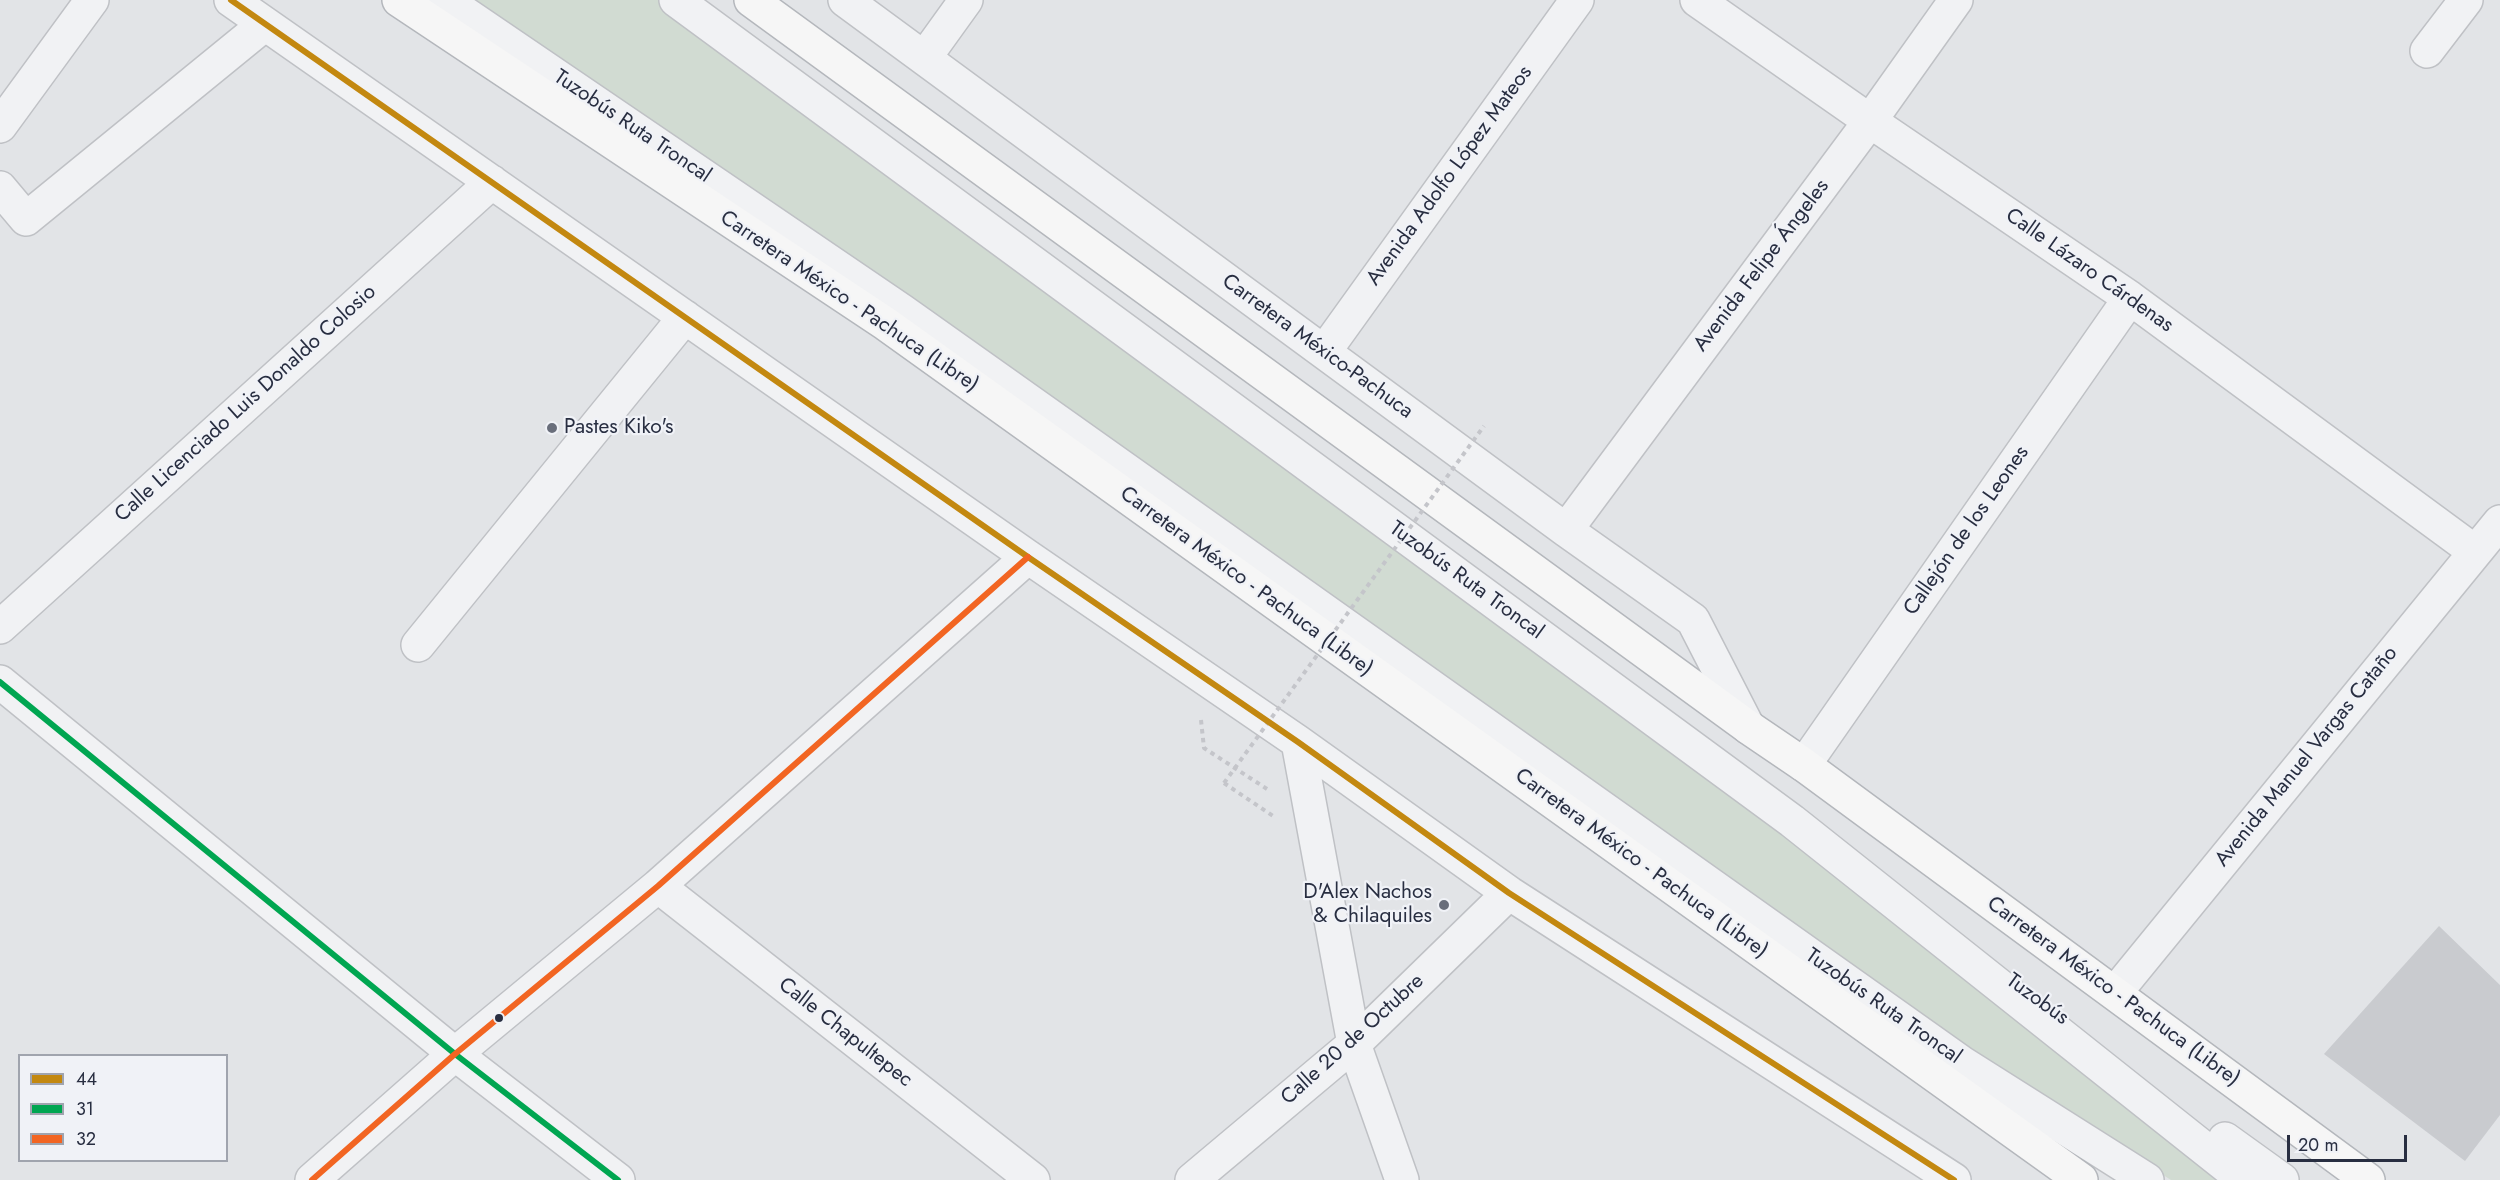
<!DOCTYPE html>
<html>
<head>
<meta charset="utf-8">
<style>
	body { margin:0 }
	#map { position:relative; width:2500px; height:1180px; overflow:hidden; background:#e2e4e7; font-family:Jost,sans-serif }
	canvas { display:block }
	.legend { position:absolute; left:18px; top:1054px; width:210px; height:108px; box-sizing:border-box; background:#f0f2f7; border:2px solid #a0a4ae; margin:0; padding:8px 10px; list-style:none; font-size:18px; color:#282e41 }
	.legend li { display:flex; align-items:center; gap:12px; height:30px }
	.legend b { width:30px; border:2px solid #a0a4ae }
	.scale { position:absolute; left:2287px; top:1135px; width:120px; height:27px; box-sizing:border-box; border:3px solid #282e41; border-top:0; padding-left:8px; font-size:18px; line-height:21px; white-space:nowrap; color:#282e41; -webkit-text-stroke:4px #f0f2f7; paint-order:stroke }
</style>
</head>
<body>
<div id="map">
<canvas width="2500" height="1180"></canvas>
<ul class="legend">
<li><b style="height:8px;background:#c38810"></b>44</li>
<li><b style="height:8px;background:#00a651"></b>31</li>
<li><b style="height:8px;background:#f26522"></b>32</li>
</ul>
<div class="scale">20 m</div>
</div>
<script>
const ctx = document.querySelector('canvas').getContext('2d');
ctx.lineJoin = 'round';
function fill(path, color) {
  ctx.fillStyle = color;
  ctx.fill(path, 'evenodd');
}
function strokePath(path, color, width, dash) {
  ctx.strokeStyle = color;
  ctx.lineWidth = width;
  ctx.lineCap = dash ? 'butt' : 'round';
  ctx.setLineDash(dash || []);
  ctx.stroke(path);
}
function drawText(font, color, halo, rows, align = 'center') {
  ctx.font = font + ' Jost,sans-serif';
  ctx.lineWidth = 4.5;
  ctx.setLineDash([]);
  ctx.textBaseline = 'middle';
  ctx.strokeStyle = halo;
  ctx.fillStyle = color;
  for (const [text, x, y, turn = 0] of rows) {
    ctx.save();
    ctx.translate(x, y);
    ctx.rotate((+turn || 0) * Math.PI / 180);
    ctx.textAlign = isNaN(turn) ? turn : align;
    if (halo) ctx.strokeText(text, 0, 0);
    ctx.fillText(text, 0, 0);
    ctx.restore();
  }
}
const green = new Path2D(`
	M465,0H660L1385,531L1880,897L2230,1180H2171L2010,1076L1826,952Z`);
const building = new Path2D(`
	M2439,926L2500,985V1115L2465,1161L2324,1054Z`);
const path = new Path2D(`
	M1201,720L1204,748L1267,789
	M1224,783L1273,816`);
const minor = new Path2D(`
	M231,0L1028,557L1298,742L1509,893L1954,1180
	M445,0L902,311L1962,1063L2147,1180
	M676,0L1792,821L2244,1180
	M845,0L1566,530L1693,620L1748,727
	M1697,0L1870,121L2130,298L2474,551
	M2427,51L2466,0
	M925,57L966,0
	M0,126L92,0
	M0,188L26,219L265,24
	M1324,352L1577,0
	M1566,530L1870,121L1956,0
	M0,627L492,182
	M418,645L685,317
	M0,682L455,1054L618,1180
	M1298,742L1354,1044L1402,1180
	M1804,765L2130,298
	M658,886L1033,1180
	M2115,993L2500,522
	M2225,1139L2282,1180
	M312,1180L455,1054L658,886L1028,557
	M1192,1180L1354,1044L1509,893`);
const highway = new Path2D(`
	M399,0L886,324L2081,1180
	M751,0L1748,727L1804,765L2368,1180`);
const pathBridge = new Path2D(`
	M1224,783L1484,426`);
const bus1 = new Path2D(`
	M231,0L1028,557L1298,742L1509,893L1954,1180`);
const bus2 = new Path2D(`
	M0,682L455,1054L618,1180`);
const bus3 = new Path2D(`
	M312,1180L455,1054L658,886L1028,557`);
const markers = [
	[552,428,6,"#696e7b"],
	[1444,905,6,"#696e7b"],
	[499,1018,5,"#282e41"]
];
const streetNames = [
	["Tuzobús Ruta Troncal",632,127,34],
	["Avenida Adolfo López Mateos",1450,176,-54],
	["Avenida Felipe Ángeles",1762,266,-53],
	["Calle Lázaro Cárdenas",2089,271,35],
	["Carretera México - Pachuca (Libre)",849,302,34],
	["Carretera México-Pachuca",1317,347,36],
	["Calle Licenciado Luis Donaldo Colosio",246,404,-42],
	["Callejón de los Leones",1967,531,-55],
	["Tuzobús Ruta Troncal",1466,581,36],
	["Carretera México - Pachuca (Libre)",1246,582,36],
	["Avenida Manuel Vargas Cataño",2307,757,-51],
	["Carretera México - Pachuca (Libre)",1641,864,36],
	["Carretera México - Pachuca (Libre)",2113,992,36],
	["Tuzobús",2037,1000,36],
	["Tuzobús Ruta Troncal",1883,1007,35],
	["Calle Chapultepec",845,1033,38],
	["Calle 20 de Octubre",1353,1040,-42]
];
const poiNames = [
	["Pastes Kiko's",564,428],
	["D'Alex Nachos",1432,893,"right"],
	["& Chilaquiles",1432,917,"right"]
];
fill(green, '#d1dbd2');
fill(building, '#c9cbcf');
strokePath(minor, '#bfc1c5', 36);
strokePath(highway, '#b4b7bc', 36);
strokePath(path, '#c4c5ca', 4, [4.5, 4.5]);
strokePath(minor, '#f1f2f4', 33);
strokePath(highway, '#f6f6f6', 33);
strokePath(pathBridge, '#c4c5ca', 4, [4.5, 4.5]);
strokePath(bus1, '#c38810', 6);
strokePath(bus2, '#00a651', 6);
strokePath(bus3, '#f26522', 6);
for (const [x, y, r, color] of markers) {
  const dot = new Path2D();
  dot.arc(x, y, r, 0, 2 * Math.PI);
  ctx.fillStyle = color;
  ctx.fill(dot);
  strokePath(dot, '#f0f2f7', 2);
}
drawText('21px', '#282e41', '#f0f2f7', streetNames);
drawText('21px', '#282e41', '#f0f2f7', poiNames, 'left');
</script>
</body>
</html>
